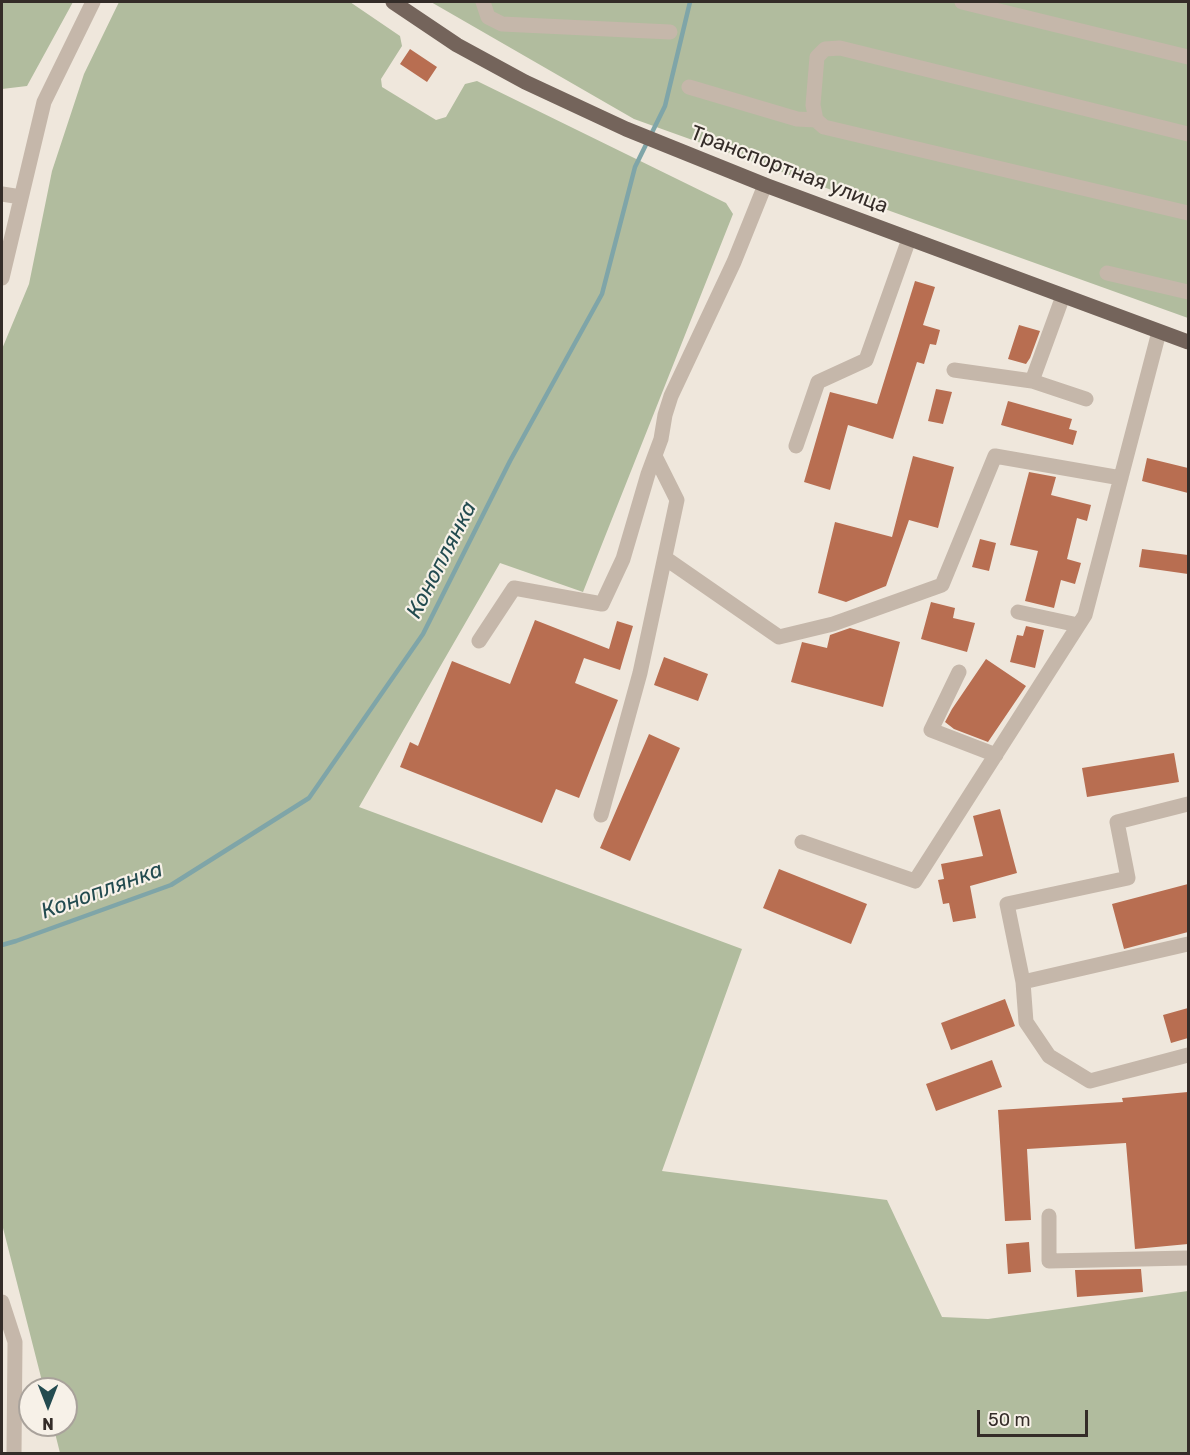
<!DOCTYPE html>
<html>
<head>
<meta charset="utf-8">
<style>
	body { margin:0 }
	#map { position:relative; width:1190px; height:1455px; overflow:hidden; background:#efe7dc; font-family:Rubik,sans-serif }
	canvas { display:block }
	.frame { position:absolute; inset:0; border:3px solid #342c28; pointer-events:none }
	.north { position:absolute; left:18px; top:1377px; width:60px; height:60px; box-sizing:border-box; background:#f7f1e8; border:2px solid #a9a29b; border-radius:50%; rotate:180deg; font-size:16px; font-weight:700; line-height:24px; text-align:center; color:#342c28 }
	.north::after { content:''; display:block; margin:auto; width:21px; height:27px; background:#234b50; clip-path:polygon(50% 0,100% 100%,50% 72%,0 100%) }
	.scale { position:absolute; left:977px; top:1410px; width:111px; height:27px; box-sizing:border-box; border:3px solid #342c28; border-top:0; padding-left:8px; font-size:18px; line-height:21px; white-space:nowrap; color:#342c28; -webkit-text-stroke:4px #f7f1e8; paint-order:stroke }
</style>
</head>
<body>
<div id="map">
<canvas width="1190" height="1455"></canvas>
<div class="frame"></div>
<div class="north">N</div>
<div class="scale">50 m</div>
</div>
<script>
const ctx = document.querySelector('canvas').getContext('2d');
ctx.lineJoin = 'round';
function fill(path, color) {
  ctx.fillStyle = color;
  ctx.fill(path, 'evenodd');
}
function strokePath(path, color, width, dash) {
  ctx.strokeStyle = color;
  ctx.lineWidth = width;
  ctx.lineCap = dash ? 'butt' : 'round';
  ctx.setLineDash(dash || []);
  ctx.stroke(path);
}
function drawText(font, color, halo, rows, align = 'center') {
  ctx.font = font + ' Rubik,sans-serif';
  ctx.lineWidth = 4.5;
  ctx.setLineDash([]);
  ctx.textBaseline = 'middle';
  ctx.strokeStyle = halo;
  ctx.fillStyle = color;
  for (const [text, x, y, turn = 0] of rows) {
    ctx.save();
    ctx.translate(x, y);
    ctx.rotate((+turn || 0) * Math.PI / 180);
    ctx.textAlign = isNaN(turn) ? turn : align;
    if (halo) ctx.strokeText(text, 0, 0);
    ctx.fillText(text, 0, 0);
    ctx.restore();
  }
}
const green = new Path2D(`
	M2,2H73L27,86L2,89Z
	M119,2H350L400,36L402,46L381,79L382,87L436,120L446,117L465,84L477,81L726,203L733,214L583,592L500,563L359,807L742,949L662,1171L887,1200L942,1317L988,1319L1188,1291V1453H60L53,1425H66V1389H44L2,1224V349L29,284L52,171L84,74Z
	M431,2H1188V318L634,119Z`);
const stream = new Path2D(`
	M2,945L16,941L171,885L309,798L423,634L510,461L602,294L635,167L665,106L690,2`);
const building = new Path2D(`
	M410,49L437,67L427,82L400,64Z
	M915,281L935,287L923,325L940,330L936,345L930,344L924,364L917,362L893,439L848,425L830,490L804,482L830,392L877,404Z
	M1019,325L1040,331L1030,358L1026,364L1008,359Z
	M936,389L952,392L943,424L928,421Z
	M1008,401L1072,419L1069,429L1077,431L1073,445L1001,425Z
	M913,456L954,467L938,528L909,520L886,586L846,602L818,593L835,522L892,537Z
	M1147,458L1188,468V493L1142,481Z
	M1029,472L1056,477L1051,495L1091,505L1087,521L1077,518L1067,559L1081,563L1075,584L1061,580L1054,608L1025,601L1038,551L1010,545Z
	M980,539L996,543L989,571L972,567Z
	M1142,549L1188,555V574L1139,567Z
	M931,602L955,608L953,618L975,623L967,652L921,639Z
	M535,620L609,649L617,621L633,626L620,670L584,658L575,683L618,700L579,798L556,789L542,823L400,767L410,742L418,746L452,661L510,684Z
	M1026,626L1044,630L1035,668L1010,662L1017,635L1023,636Z
	M850,628L900,642L883,707L791,682L802,642L827,648L830,635Z
	M664,657L708,674L698,701L654,685Z
	M986,659L1026,686L988,742L954,729L945,722L952,709Z
	M649,734L680,748L630,861L600,848Z
	M1174,753L1179,782L1087,797L1082,768Z
	M1000,809L1017,873L970,886L976,918L953,922L949,903L943,904L938,880L944,879L941,864L983,856L973,816Z
	M779,869L867,904L851,944L763,908Z
	M1188,884V932L1124,949L1112,904Z
	M1005,999L1015,1026L951,1050L941,1023Z
	M1188,1008V1038L1171,1043L1163,1015Z
	M992,1060L1002,1087L936,1111L926,1084Z
	M1188,1092V1244L1135,1249L1126,1143L1027,1149L1031,1220L1005,1221L998,1110L1123,1102L1122,1098Z
	M1029,1242L1031,1272L1008,1274L1006,1244Z
	M1141,1269L1143,1292L1077,1297L1075,1270Z`);
const minor = new Path2D(`
	M483,2L488,17L502,24L670,32
	M962,2L1188,57
	M689,87L797,119L816,120
	M1188,134L840,48L825,49L817,57L813,105L816,120L824,127L1188,213
	M2,194L21,197
	M1107,273L1188,292
	M2,278L44,102L93,2
	M1063,296L1032,381L1086,399
	M954,370L1032,381
	M796,446L818,382L866,360L909,239
	M665,558L779,637L833,624L942,585L995,456L1121,478
	M1018,612L1078,625
	M479,641L514,588L602,604L623,559L648,474L661,439L665,415L671,396L734,262L765,185
	M959,672L931,730L996,755
	M601,815L640,673L677,500L655,456
	M802,842L915,881L1085,615L1159,332
	M1188,944L1023,982L1026,1022L1049,1056L1090,1081L1188,1055
	M1023,982L1007,904L1128,878L1117,822L1188,804
	M1049,1216V1261L1188,1258
	M2,1302L15,1342L14,1454`);
const major = new Path2D(`
	M393,2L457,45L525,82L626,129L765,185L1188,342`);
const streetNames = [
	["Транспортная улица",789,170,21]
];
const waterNames = [
	["Коноплянка",442,560,-63],
	["Коноплянка",102,891,-20]
];
fill(green, '#b1bc9e');
strokePath(stream, '#7fa5a8', 4.5);
fill(building, '#b86e51');
strokePath(minor, '#c5b7aa', 15);
strokePath(major, '#74645b', 15);
drawText('21px', '#342c28', '#f7f1e8', streetNames);
drawText('italic 22px', '#234b50', '#f7f1e8', waterNames);
</script>
</body>
</html>
